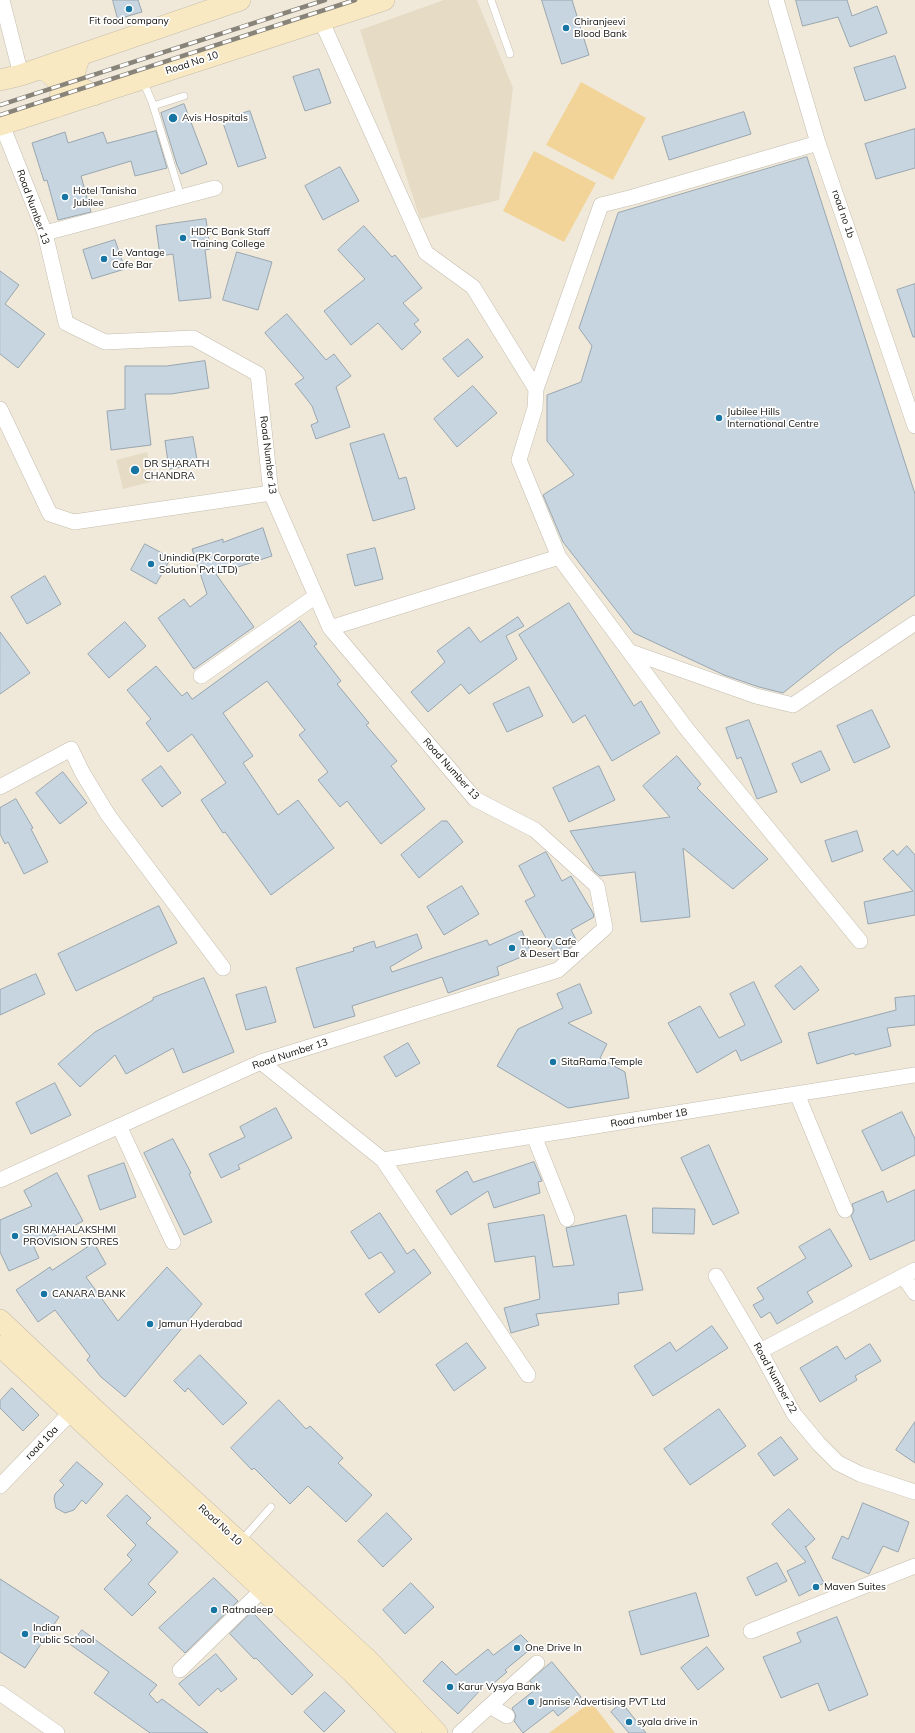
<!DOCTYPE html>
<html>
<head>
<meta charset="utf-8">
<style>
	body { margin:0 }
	canvas { display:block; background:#f0e8d9 }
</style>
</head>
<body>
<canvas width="915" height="1733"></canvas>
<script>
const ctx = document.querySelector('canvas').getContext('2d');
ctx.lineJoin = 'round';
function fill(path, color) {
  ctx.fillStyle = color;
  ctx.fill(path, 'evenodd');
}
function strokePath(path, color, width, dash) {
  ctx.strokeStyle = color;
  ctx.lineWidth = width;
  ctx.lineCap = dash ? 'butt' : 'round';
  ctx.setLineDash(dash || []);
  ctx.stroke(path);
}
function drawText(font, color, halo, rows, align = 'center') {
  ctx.font = font + ' Mulish,sans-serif';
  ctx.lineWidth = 3.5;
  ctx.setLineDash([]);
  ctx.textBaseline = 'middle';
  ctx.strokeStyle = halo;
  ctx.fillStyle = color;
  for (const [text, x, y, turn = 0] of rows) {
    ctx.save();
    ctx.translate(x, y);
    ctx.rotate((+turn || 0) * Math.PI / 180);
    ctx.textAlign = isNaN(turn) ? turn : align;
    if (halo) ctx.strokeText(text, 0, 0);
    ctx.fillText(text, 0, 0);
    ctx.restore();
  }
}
const built = new Path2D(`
	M444,0H477L513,88L499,200L420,219L360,30Z
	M147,452L154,481L123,489L116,460Z`);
const green = new Path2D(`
	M581,82L646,118L613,180L546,145Z
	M534,151L596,183L564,242L503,211Z
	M591,1702L615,1733H549Z`);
const building = new Path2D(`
	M113,0H138L142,12L118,19Z
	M542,0H572L589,55L562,64Z
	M796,0H847L852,16L877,6L887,33L850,47L838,17L803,26Z
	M895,56L906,88L865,101L854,68Z
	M319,69L331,103L305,111L293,77Z
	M184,104L207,164L181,174L177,165L161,113Z
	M250,111L266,158L238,167L222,120Z
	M744,112L751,134L669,160L662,137Z
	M915,129V168L876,179L865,144Z
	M156,131L167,168L135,176L131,161L81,176L91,212L58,220L47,180L44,181L32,143L65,132L68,143L103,132L107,143Z
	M807,157L915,494V595L838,649L783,693L759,687L724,675L634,633L563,542L543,495L574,475L547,441V395L581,382L592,346L579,328L618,213Z
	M340,167L359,201L323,220L305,186Z
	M206,219L210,249L205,250L211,298L179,301L173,254L160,256L156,226Z
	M364,226L392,257L395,255L422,288L403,303L419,320L414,324L421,332L402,350L378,323L351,345L324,311L365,279L338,250Z
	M115,240L125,269L92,279L83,250Z
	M237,252L272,262L258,310L223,300Z
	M0,271L19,285L5,304L45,334L18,368L0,354Z
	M915,284V337H913L897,290Z
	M287,314L326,360L334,354L351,376L336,387L350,427L316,439L311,425L318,422L312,406L295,384L304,378L265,333Z
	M468,339L483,357L458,377L443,359Z
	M205,361L209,388L171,394H145L151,445L111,450L107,411L125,409V366H166Z
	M473,386L497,413L457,447L434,419Z
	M384,434L399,479L406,477L415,509L373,521L350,444Z
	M193,437L198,465L169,469L165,441Z
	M263,528L272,556L216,574L254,627L194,669L158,618L184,599L190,607L207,594L192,549L223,539V542Z
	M145,544L171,558L156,584L131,570Z
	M375,548L383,579L355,586L347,555Z
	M45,576L61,604L27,624L11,597Z
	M569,603L634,706L641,701L660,733L612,761L585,715L573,723L519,635Z
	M518,617L524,626L506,636L517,659L469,694L461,684L428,712L411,692L445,662L437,651L469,627L480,642Z
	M300,621L317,644L314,646L341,681L337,684L369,723L366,725L397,761L391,766L425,809L381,844L347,801L340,807L318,780L328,772L299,735L305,730L267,681L223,713L253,756L243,763L278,815L298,800L334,848L271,895L225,832L223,833L201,800L226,783L192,734L168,752L146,723L151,719L127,690L156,666L182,696L187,692L192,699Z
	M125,622L146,646L109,678L88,654Z
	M0,632L30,673L0,694Z
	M529,687L543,716L507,732L493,704Z
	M872,710L890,747L854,763L837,726Z
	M749,720L777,792L757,799L741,757L737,759L726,728Z
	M821,751L830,770L801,783L792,764Z
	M677,756L701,784L697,788L768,859L733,889L683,848L690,917L641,922L635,872L600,876L594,871L570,831L670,817L643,786Z
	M161,766L181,793L162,807L142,780Z
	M599,766L615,800L569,822L553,788Z
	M63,772L87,803L60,824L36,793Z
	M16,799L33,828L31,829L48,862L24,874L8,842L5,844L0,834V808Z
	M442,821H447L463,842L419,878L401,855Z
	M857,831L863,851L832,862L825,841Z
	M907,846L915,855V915L868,924L864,902L913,891L883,859L893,850L897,855Z
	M546,852L562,881L571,876L593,913L594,917L571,930L577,941L567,950L556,956L525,901L535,896L519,866Z
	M462,886L479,914L444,935L427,907Z
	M159,906L177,943L76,991L58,954Z
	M522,931L531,953L497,967L499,975L448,993L442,977L352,1006L355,1016L314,1028L296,968L354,951L353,948L374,941L376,948L417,934L422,948L390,967L392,972L487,940L489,945Z
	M801,966L819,990L794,1010L775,986Z
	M36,974L45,994L0,1015V990Z
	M204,978L234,1052L183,1073L173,1048L126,1074L115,1055L80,1087L58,1064L95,1032L153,1000V998Z
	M754,982L782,1042L741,1061L736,1050L697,1073L668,1023L700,1006L719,1038L745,1025L730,994Z
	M580,984L592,1013L568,1023L607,1044L600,1058L625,1072L629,1098L568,1108L497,1066L518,1029L563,1008L557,994Z
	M266,987L276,1022L246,1030L236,995Z
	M915,996V1025L887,1028L891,1046L855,1055L854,1053L817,1064L808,1033L896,1010L895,998Z
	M408,1043L420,1063L396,1077L384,1057Z
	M55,1083L71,1115L31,1134L16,1103Z
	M276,1108L292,1138L238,1165L240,1169L221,1178L209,1154L245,1137L240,1127Z
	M902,1112L915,1139V1155L882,1171L862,1131Z
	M173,1139L191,1173L189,1174L212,1222L184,1235L144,1153Z
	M709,1145L739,1213L713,1225L681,1158Z
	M534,1162L542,1181L538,1182L540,1193L494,1208L488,1191L451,1215L436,1191L467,1171L473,1182Z
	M124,1163L136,1197L100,1210L88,1176Z
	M57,1173L83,1221L34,1247L39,1258L9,1271L0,1252V1220L32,1206L24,1191Z
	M915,1190V1240L870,1260L851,1216L854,1211L852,1204L883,1191L887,1202Z
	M653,1208L695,1209L694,1234L653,1233Z
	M380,1213L407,1254L414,1249L431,1273L379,1313L365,1294L395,1272L381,1252L369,1259L351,1232Z
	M544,1215L553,1267L574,1265L566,1228L626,1215L643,1290L618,1293L619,1304L536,1314L539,1325L511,1333L504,1308L540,1299L535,1256L495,1262L488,1224Z
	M830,1229L852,1266L807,1292L813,1302L777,1324L770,1312L761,1318L753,1305L764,1299L757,1288L806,1258L799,1247Z
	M94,1243L106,1264L86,1277L118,1321L167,1267L202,1304L125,1397L101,1377L87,1360L90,1356L55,1310L38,1322L16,1290L50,1267L52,1270Z
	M712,1326L728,1348L653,1396L634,1366L670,1342L676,1351Z
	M467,1343L486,1368L454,1391L436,1365Z
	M870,1344L881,1361L855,1376L857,1380L820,1402L800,1368L837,1346L845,1359Z
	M200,1355L247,1403L223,1425L188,1388L185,1392L174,1381Z
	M12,1388L39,1415L23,1431L0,1408V1401Z
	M279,1400L306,1429L310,1426L343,1458L338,1463L372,1495L346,1522L308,1486L290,1504L254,1468L252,1470L231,1448Z
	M719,1409L746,1446L690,1485L664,1449Z
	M915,1422V1463L896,1450Z
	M781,1437L798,1459L774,1476L758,1454Z
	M77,1462L103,1484L86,1504L82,1500L74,1510L65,1513L56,1508L54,1499L55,1494L64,1485L60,1481Z
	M127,1495L151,1518L146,1523L178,1552L148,1584L156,1592L132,1616L104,1589L132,1560L127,1555L136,1545L107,1516Z
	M863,1503L909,1522L898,1552L883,1546L869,1574L832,1558L842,1536L848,1539Z
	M789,1509L815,1539L806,1547L805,1546L824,1583L799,1596L787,1571L806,1562L772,1524Z
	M387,1513L412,1539L383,1567L358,1541Z
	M777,1563L787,1581L756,1596L747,1578Z
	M214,1578L238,1601L185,1653L159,1628Z
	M0,1579L59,1617L25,1668L0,1652Z
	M411,1583L434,1607L405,1634L383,1610Z
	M696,1593L709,1636L641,1655L629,1612Z
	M252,1612L313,1675L292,1695L256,1658L254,1659L230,1634Z
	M837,1617L868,1695L829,1711L818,1683L781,1698L763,1657L801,1642L797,1633Z
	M82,1630L157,1685L149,1694L157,1703L162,1699L208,1733H150L94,1693L109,1672L71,1645Z
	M521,1635L533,1647L505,1670L507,1672L488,1688L485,1685L458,1714L423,1681L442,1661L456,1675L488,1649L493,1655Z
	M707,1647L724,1669L698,1690L681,1668Z
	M216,1654L237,1679L221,1692L218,1688L199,1706L179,1684Z
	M552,1662L581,1697L558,1716L553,1710L523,1733L514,1721L516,1716L512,1708L536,1689L530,1681Z
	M325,1692L345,1711L324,1732L304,1712Z
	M622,1703L646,1733H629L611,1712Z`);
const service = new Path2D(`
	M491,0L510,54
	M143,81L152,102L181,197
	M153,106L184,96
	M241,1541L271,1507`);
const minor = new Path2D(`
	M2,0L21,75
	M776,0L818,143L915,426
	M321,20L426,253L473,287L536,389L535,408L519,460L559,557L686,728L860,941
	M45,233L215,188
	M536,389L601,205L633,197L818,143
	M0,409L50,514L74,522L271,493
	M330,628L559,557
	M631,652L756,696L793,705L915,623
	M201,676L316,596
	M0,787L71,749L82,772L108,815L223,968
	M261,1062L383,1160L528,1375
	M797,1094L845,1210
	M119,1126L173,1242
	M534,1136L567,1219
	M383,1160L915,1075
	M0,1180L261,1062L558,970L605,928L597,886L535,830L475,799L330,628L271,493L258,374L193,338L105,342L66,323L45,233L2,125
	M716,1276L760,1351L794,1414L819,1444L838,1463L860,1474L915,1492
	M903,1276L915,1293
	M760,1351L915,1270
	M0,1486L78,1405
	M751,1631L915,1566
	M180,1670L262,1590
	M0,1693L57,1733
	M487,1708H493L507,1716
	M460,1733L537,1663`);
const secondary = new Path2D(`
	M80,55L73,77L79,87L94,95
	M41,68C59,78 66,88 57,107
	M0,80L21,75L240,0
	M0,125L384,0
	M0,1320L94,1409L367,1659L437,1733
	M0,1346L353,1673L411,1733`);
const rail = new Path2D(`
	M0,105L325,0
	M0,115L355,0`);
const markers = [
	[129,9,4,"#1775a3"],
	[566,28,4,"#1775a3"],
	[173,118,5,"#1775a3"],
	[65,197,4,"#1775a3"],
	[183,238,4,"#1775a3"],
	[104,259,4,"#1775a3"],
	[719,418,4,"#1775a3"],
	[135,470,5,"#1775a3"],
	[151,564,4,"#1775a3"],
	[512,948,4,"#1775a3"],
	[553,1062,4,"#1775a3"],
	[15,1236,4,"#1775a3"],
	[44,1294,4,"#1775a3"],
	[150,1324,4,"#1775a3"],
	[816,1587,4,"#1775a3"],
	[214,1610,4,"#1775a3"],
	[25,1634,4,"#1775a3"],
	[517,1648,4,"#1775a3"],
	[450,1687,4,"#1775a3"],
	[531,1702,4,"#1775a3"],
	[629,1722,4,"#1775a3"]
];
const poiNames = [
	["Fit food company",129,21,"center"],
	["Chiranjeevi",574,22],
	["Blood Bank",574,34],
	["Avis Hospitals",182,118],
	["Hotel Tanisha",73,191],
	["Jubilee",73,203],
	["HDFC Bank Staff",191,232],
	["Training College",191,244],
	["Le Vantage",112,253],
	["Cafe Bar",112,265],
	["Jubilee Hills",727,412],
	["International Centre",727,424],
	["DR SHARATH",144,464],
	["CHANDRA",144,476],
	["Unindia(PK Corporate",159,558],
	["Solution Pvt LTD)",159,570],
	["Theory Cafe",520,942],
	["& Desert Bar",520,954],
	["SitaRama Temple",561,1062],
	["SRI MAHALAKSHMI",23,1230],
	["PROVISION STORES",23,1242],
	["CANARA BANK",52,1294],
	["Jamun Hyderabad",158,1324],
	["Maven Suites",824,1587],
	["Ratnadeep",222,1610],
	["Indian",33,1628],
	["Public School",33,1640],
	["One Drive In",525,1648],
	["Karur Vysya Bank",458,1687],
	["Janrise Advertising PVT Ltd",539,1702],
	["syala drive in",637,1722]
];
const streetNames = [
	["Road No 10",192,63,-18],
	["Road Number 13",33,207,70],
	["road no 1b",843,214,71],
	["Road Number 13",268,455,83],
	["Road Number 13",451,769,48],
	["Road Number 13",290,1054,-18],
	["Road number 1B",649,1118,-9],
	["Road Number 22",775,1378,61],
	["road 10a",42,1443,-46],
	["Road No 10",220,1525,43]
];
fill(built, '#e6dbc5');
fill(green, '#f2d499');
fill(building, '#c6d5df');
strokePath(building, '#98a6b0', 1);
strokePath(service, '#c4bdae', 8);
strokePath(minor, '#c4bdae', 16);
strokePath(secondary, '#c4bdae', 22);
strokePath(service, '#fff', 7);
strokePath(minor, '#fff', 15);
strokePath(secondary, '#f9e9c2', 21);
strokePath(rail, '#89847a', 4.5);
strokePath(rail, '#fff', 3, [9]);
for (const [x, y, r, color] of markers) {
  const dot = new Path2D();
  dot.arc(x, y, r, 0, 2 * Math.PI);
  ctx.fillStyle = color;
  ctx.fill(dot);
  strokePath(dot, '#fff', 1.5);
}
drawText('10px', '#100e09', '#fff', poiNames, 'left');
drawText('10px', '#100e09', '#fff', streetNames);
</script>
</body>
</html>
